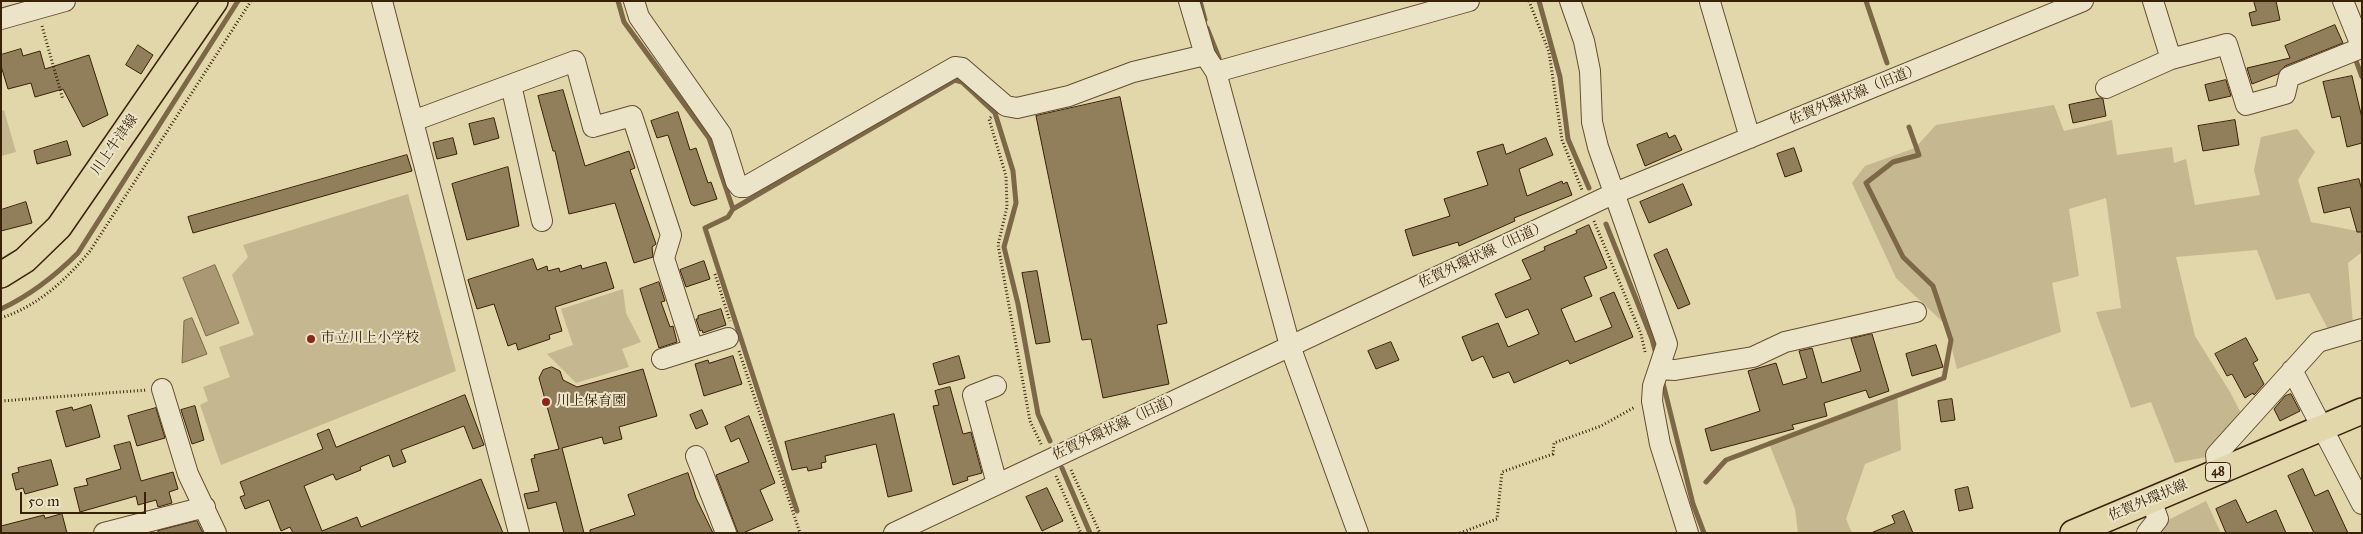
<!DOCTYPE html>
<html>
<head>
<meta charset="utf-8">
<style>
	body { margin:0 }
	#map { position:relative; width:2363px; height:534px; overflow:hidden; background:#e2d6ab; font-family:"IM FELL Great Primer",serif }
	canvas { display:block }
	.frame { position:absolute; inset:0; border:2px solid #392106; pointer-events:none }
	.scale { position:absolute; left:20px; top:492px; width:126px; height:22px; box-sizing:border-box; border:2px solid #392106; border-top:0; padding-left:6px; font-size:15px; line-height:18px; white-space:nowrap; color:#392106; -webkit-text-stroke:4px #ece4c8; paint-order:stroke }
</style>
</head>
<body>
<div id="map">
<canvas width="2363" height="534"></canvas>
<div class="frame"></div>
<div class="scale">50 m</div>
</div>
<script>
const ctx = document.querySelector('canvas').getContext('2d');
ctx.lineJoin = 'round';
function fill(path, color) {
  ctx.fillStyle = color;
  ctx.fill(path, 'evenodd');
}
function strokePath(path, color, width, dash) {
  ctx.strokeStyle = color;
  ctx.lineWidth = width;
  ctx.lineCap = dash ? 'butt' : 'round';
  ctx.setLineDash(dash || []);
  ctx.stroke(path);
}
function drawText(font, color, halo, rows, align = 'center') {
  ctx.font = font + ' "IM FELL Great Primer","Noto Serif JP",serif';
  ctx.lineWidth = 4;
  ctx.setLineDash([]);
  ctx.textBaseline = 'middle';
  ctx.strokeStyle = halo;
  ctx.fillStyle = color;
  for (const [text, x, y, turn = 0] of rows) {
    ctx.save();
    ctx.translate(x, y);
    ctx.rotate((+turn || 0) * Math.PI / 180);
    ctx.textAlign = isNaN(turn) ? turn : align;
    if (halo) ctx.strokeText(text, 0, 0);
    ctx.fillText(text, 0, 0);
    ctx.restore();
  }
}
const green = new Path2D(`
	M2054,105L2064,131L2112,120L2117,155L2172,147L2174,163L2186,159L2195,205L2260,195L2254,170L2261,137L2297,129L2315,152L2298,180L2311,222L2362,232V252L2348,263L2353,324L2329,331L2309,293L2276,300L2257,250L2176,257L2195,336L2230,392L2243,417L2206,457L2175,463L2151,402L2131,408L2096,312L2121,308L2106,198L2069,209L2079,276L2052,283L2061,332L1957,369L1946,325L1896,278L1852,183L1865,166L1915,148L1936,125Z
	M4,110L16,152L1,156V111Z
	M408,194L456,371L221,465L200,405L208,401L203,387L230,377L219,347L254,335L232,275L248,257L243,245Z
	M623,289L626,313L641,342L622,349L629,367L576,383L547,354L573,345L561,309Z
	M1897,393L1901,450L1865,464L1846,519L1852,533H1798L1795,509L1768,441Z
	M2206,501L2221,533H2158L2170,519Z`);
const water = new Path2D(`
	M215,265L239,323L206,336L183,278Z
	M192,318L207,354L182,363L184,321Z`);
const stream = new Path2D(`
	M618,1L624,22L709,138L733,209L955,80L962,82L995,113L1013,171L1016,203L1004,247L1018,304L1038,414L1050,441
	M1200,1L1205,20
	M1539,1L1560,77L1568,139L1589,188
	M1866,1L1887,63
	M1207,28L1219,58
	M2355,58L2362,77
	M733,209L728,217L705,228L797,511
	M1606,224L1652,339L1656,354
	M1,309C31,295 55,276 78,253L238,1
	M1662,379L1693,504L1704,533
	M1062,468L1090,533
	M1706,482L1726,460L1944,378L1951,340L1933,286L1903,257L1866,183L1893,162L1919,155L1909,127`);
const building = new Path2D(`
	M2254,1H2276L2280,20L2252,26L2249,13L2256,11Z
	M2335,25L2343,43L2285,66L2278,74L2252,84L2247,68L2290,58L2285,46Z
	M138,45L153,55L141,74L126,65Z
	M21,49L23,56L40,51L45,69L89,55L108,115L83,127L63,89L35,97L31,83L8,89L1,66V55Z
	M2352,76L2362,118V143L2347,147L2340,116L2332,118L2323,82Z
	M2226,80L2231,96L2209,101L2205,85Z
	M563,90L585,166L629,151L635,168L630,170L656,244L652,247L653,257L634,263L615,203L569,214L555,151H553L538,96Z
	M1120,97L1167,323L1157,325L1169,384L1103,398L1091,339L1082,340L1036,116Z
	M2101,98L2103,99L2106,116L2073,123L2069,105Z
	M678,112L690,150L696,148L708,183L711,182L717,199L694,206L691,204L668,135L657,138L651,121Z
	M494,118L499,138L474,145L469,124Z
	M2235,120L2239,145L2203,151L2198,126Z
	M1667,133L1669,138L1675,135L1682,150L1645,166L1637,145Z
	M453,138L457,154L437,159L433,143Z
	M1546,138L1553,155L1519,169L1527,196L1562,181L1563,184L1567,182L1572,195L1514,218L1515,221L1459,246L1458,242L1413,256L1405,230L1450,216L1444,199L1488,185L1477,152L1503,144L1506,154Z
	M67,141L71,155L37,164L34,151Z
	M1794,148L1802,171L1785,177L1777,154Z
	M407,155L412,171L193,233L188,217Z
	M508,167L519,226L467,240L452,184Z
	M2359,179L2362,191V232H2357L2350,207L2324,213L2318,188Z
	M1683,184L1692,205L1649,223L1640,202Z
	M26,202L32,223L1,231V210Z
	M1589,225L1607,268L1584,277L1592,296L1561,309L1575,342L1612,327L1600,298L1614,292L1633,337L1570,364L1568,360L1514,383L1509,372L1493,378L1483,356L1472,361L1462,337L1498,323L1508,347L1539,334L1528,309L1506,318L1495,294L1531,279L1522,260L1545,250L1544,247L1577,233L1576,231Z
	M1667,249L1690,304L1678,309L1654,255Z
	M533,259L537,270L547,266L548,271L559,268L560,272L581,265L582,269L606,262L614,288L555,307L562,331L549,335L550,339L518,350L516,343L508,346L494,304L477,309L468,280Z
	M704,261L710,279L686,287L680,270Z
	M1037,271L1050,342L1036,344L1022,273Z
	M659,282L665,301L661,302L670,327L673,326L677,342L659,348L640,289Z
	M721,309L726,325L703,333L702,330L700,331L696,319H698V316Z
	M1872,334L1889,391L1869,398L1866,390L1824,403L1827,416L1792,425L1794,429L1711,451L1705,429L1760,411L1748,371L1776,363L1783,385L1807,378L1799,351L1812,348L1822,383L1861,371L1851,339Z
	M2246,338L2258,360L2253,363L2264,384L2254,395L2253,393L2245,398L2232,374L2227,376L2215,354Z
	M1391,342L1399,360L1376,369L1368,351Z
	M1936,345L1943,367L1912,376L1906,354Z
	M733,356L742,384L704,396L695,364L708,360L709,363Z
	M959,356L965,378L939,385L933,364Z
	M552,367L560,371L563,380L577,387L643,369L657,416L619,427L622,439L604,444L602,437L562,448L584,533H564L556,502L528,509L524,494L539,491L531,459L535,458L534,455L559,449L539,378L543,370Z
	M950,387L963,434L971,432L982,473L967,477L968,480L953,485L933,406L939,405L935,391Z
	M2291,394L2300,411L2280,421L2274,409L2285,396Z
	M465,395L484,445L473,449L464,426L401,450L406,462L393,467L389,455L360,467L361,470L336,480L333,474L304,486L322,531L357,517L361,527L481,479L503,533H293L290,527L281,531L269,500L245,509L240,497L245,495L240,482L323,449L317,434L329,429L336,447Z
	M1952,399L1955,420L1941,422L1938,401Z
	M91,405L100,437L66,447L56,411L72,407L73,410Z
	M195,406L204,440L192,444L181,410Z
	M156,408L165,438L137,446L128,416Z
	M702,410L708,424L696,429L690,415Z
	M894,414L912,491L888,497L876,444L825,456L826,462L821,463L822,468L808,471L807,467L792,470L785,442Z
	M749,416L775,483L760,490L773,520L743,533H738L716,475L749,462L739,438L731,442L725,427Z
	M130,442L141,481L173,472L178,489L169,492L172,503L158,507L156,500L138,505L136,496L80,512L74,488L88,485L86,479L121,469L114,446Z
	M51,460L58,485L25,494L23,488L16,490L12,474L19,472L18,468Z
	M2303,469L2315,496L2328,490L2348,533H2314L2288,476Z
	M688,473L696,498L713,533H590V530L635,515L628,495Z
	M1968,487L1973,508L1959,511L1955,490Z
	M1047,488L1063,521L1042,531L1026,497Z
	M2236,500L2247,523L2276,510L2286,533H2226L2216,509Z
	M1904,511L1913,533H1871L1895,523L1892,516Z
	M62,514L67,533H1V526L44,515L45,518Z
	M197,521L203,533H158V531Z`);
const path = new Path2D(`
	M1529,1L1549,52L1562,140L1582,190
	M42,26L63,100
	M991,117L989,119L1006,176L1007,207L998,245L1030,421L1042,446
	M1594,221L1641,334L1645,352
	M715,274L730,321
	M1,318C38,306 66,280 90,251L251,1
	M739,351L800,533
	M1,401L147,390
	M1071,470L1100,533
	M1056,476L1081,533
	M1460,533L1497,519L1502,472L1553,454L1554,443L1601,426L1635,407`);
const minor = new Path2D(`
	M382,1L519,533
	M634,1L639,17L721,134L736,182L740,187H745L955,67L962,68L1006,106L1017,108L1069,96L1133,72L1205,55
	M1189,1L1205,55L1216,72L1290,346L1358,533
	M1570,1L1584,41L1590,71L1592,122L1598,147L1667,344L1653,386L1652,401L1660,444L1688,533
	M2153,1L2171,59
	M2343,1L2362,48
	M1710,2L1750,138
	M1,19L65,1
	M1216,72L1469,1
	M511,85L542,221
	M2106,88L2171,59L2227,44L2246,105L2285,94L2289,77L2361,48
	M413,121L575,61L593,127L632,116L671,235L664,258L693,349
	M662,359L728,338
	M1659,369L1675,370L1753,357L1785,342L1916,312
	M2292,370L2362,504
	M996,386L973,395L997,484
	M162,389L188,474L216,533
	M696,456L726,533
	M2218,472L2216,455L2318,342L2362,329
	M104,533L205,507
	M894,533L1615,193L2083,1
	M2147,533L2158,519L2151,500`);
const major = new Path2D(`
	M1,275L25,260L59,227L215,1
	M2073,533L2362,411`);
const markers = [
	[311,339,5,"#8f2418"],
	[546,402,5,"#8f2418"]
];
const shields = [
	[2218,472,25]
];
const shieldNames = [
	["48",2218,472]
];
const streetNames = [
	["佐賀外環状線（旧道）",1855,95,-22],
	["川上牛津線",115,145,-55],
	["佐賀外環状線（旧道）",1483,255,-25],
	["佐賀外環状線（旧道）",1117,427,-25],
	["佐賀外環状線",2148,501,-23]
];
const poiNames = [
	["市立川上小学校",321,339],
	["川上保育園",556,402]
];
fill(green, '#c5b78f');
fill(water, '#a99873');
strokePath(water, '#7c6847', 1);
strokePath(stream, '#7c6847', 5);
fill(building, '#917f5c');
strokePath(building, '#392106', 1);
strokePath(minor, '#634e2f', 22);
strokePath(major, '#392106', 28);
strokePath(path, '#392106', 3, [1, 2.5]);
strokePath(minor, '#ece4c8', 20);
strokePath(major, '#e2d6ab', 25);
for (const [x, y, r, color] of markers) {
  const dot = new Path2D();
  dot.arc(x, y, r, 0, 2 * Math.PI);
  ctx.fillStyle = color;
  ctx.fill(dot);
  strokePath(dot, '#ece4c8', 2);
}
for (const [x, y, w] of shields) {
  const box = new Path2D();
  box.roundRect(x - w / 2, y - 9.5, w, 19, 4);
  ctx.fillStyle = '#ece4c8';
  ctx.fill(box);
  strokePath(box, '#392106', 1);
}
drawText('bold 12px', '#392106', null, shieldNames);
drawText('14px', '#392106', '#ece4c8', streetNames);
drawText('14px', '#392106', '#ece4c8', poiNames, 'left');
</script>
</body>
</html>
